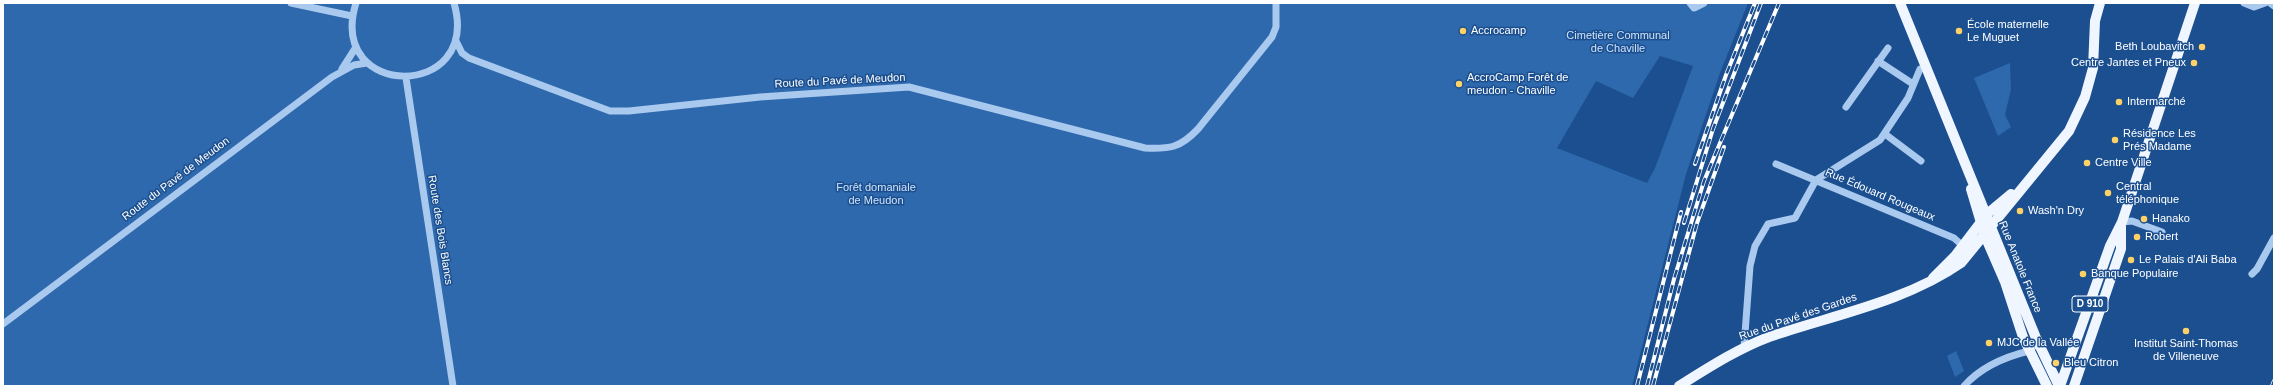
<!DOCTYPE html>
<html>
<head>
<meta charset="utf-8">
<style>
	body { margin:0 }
	#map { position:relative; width:2277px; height:389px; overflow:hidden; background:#1b4f8f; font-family:Helvetica,sans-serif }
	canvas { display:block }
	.frame { position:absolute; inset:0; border:4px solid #fff; pointer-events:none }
</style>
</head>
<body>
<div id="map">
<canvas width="2277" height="389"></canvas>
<div class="frame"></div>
</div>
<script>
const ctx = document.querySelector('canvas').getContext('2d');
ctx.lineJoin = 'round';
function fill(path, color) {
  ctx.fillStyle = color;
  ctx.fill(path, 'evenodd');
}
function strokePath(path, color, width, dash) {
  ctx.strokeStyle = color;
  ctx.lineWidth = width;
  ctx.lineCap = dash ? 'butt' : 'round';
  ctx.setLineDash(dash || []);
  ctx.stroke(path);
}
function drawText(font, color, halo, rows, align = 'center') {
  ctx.font = font + ' Helvetica,sans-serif';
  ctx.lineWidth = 3;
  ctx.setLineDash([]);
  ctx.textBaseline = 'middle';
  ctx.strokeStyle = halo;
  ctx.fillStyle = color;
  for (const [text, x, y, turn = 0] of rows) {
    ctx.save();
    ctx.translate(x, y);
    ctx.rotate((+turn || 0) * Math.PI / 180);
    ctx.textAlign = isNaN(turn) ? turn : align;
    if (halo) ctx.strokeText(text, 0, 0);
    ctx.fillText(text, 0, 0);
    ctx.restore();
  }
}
const green = new Path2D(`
	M3,3H1748L1720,73L1686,174L1632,386H3ZM1660,56L1693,66L1655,168L1647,183L1557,148L1596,81L1633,98Z
	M2010,63L2011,89L2005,115L2011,127L1998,136L1974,78Z
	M1956,351L1964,371L1955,377L1947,356Z`);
const minor = new Path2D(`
	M291,3L352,16
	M356,3C326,100 482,101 454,3
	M1690,3L1694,8L1704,3
	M2244,3L2254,7L2265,3
	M2270,3L2274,6
	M456,41L462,53L469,58L610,111H629L760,97L909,87L1145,148C1170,149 1180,148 1198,129L1272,37L1276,27V3
	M1878,61L1913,84
	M342,69L356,47
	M406,78L453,386
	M1846,107L1888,48
	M1885,134L1921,161
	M1776,164L1954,238L1965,248
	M2122,222L2132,221L2162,232
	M2252,274L2257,269L2274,238
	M3,324L332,77L354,65L367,63
	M1744,347L1750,266L1755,246L1768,224L1795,218L1816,180L1880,140L1908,98L1920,69L1926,67
	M1964,386C1981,367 2004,357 2029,351L2033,347L2036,338`);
const major = new Path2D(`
	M1900,3L2036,338L2059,386
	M1971,189L1985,236L2005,282L2023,337L2047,386
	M1933,278L1955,256L1987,214L2011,194
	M1679,386C1708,368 1737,349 1769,337C1833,315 1905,302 1961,263L2069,131L2085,97L2093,68L2095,21L2100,3
	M2060,386L2110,246L2122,222L2195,3
	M2074,386L2121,249V226`);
const rail = new Path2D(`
	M1695,164L1726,75L1755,3
	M1684,223L1713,129L1761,3
	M1637,386L1681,212
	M1647,386L1674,279L1704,181L1779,3
	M1653,386L1697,223L1724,147
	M2272,386L2274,381`);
const markers = [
	[1463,31,4,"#ffd166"],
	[1959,31,4,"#ffd166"],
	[2202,47,4,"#ffd166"],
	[2194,63,4,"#ffd166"],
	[1459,84,4,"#ffd166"],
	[2119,102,4,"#ffd166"],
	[2115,140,4,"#ffd166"],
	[2087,163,4,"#ffd166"],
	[2108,193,4,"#ffd166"],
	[2020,211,4,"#ffd166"],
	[2144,219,4,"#ffd166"],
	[2137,237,4,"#ffd166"],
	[2131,260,4,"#ffd166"],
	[2083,274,4,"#ffd166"],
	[2186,331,4,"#ffd166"],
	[1989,343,4,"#ffd166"],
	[2056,363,4,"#ffd166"]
];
const shields = [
	[2090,304,36]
];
const shieldNames = [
	["D 910",2090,304]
];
const poiNames = [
	["École maternelle",1967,25],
	["Le Muguet",1967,38],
	["Accrocamp",1471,31],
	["Beth Loubavitch",2194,47,"right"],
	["Centre Jantes et Pneux",2186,63,"right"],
	["AccroCamp Forêt de",1467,78],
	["meudon - Chaville",1467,91],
	["Intermarché",2127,102],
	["Résidence Les",2123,134],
	["Prés Madame",2123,147],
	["Centre Ville",2095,163],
	["Central",2116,187],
	["téléphonique",2116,200],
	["Wash'n Dry",2028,211],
	["Hanako",2152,219],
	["Robert",2145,237],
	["Le Palais d'Ali Baba",2139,260],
	["Banque Populaire",2091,274],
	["MJC de la Vallée",1997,343],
	["Institut Saint-Thomas",2186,344,"center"],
	["de Villeneuve",2186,357,"center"],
	["Bleu Citron",2064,363]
];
const parkNames = [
	["Cimetière Communal",1618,36],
	["de Chaville",1618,49],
	["Forêt domaniale",876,188],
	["de Meudon",876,201]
];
const streetNames = [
	["Route du Pavé de Meudon",840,81,-3],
	["Route du Pavé de Meudon",176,179,-37],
	["Rue Édouard Rougeaux",1880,195,23],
	["Route des Bois Blancs",440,230,81],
	["Rue Anatole France",2020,267,68],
	["Rue du Pavé des Gardes",1798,317,-19]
];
fill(green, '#2e69ad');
strokePath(minor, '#a9c9ee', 7);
strokePath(major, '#f0f6ff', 10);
strokePath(rail, '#fff', 4);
strokePath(rail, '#1b4f8f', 2.5, [8]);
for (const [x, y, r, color] of markers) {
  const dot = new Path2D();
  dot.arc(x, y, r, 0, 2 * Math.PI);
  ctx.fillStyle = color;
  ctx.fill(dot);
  strokePath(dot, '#1b4f8f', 1.5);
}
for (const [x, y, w] of shields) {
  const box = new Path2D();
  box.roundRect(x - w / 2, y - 8, w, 16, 3);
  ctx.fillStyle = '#1b4f8f';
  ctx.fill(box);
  strokePath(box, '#fff', 1);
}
drawText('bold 10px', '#fff', null, shieldNames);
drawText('11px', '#fff', '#1b4f8f', poiNames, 'left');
drawText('11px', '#cfe3fa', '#1b4f8f', parkNames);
drawText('11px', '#fff', '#1b4f8f', streetNames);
</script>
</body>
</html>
